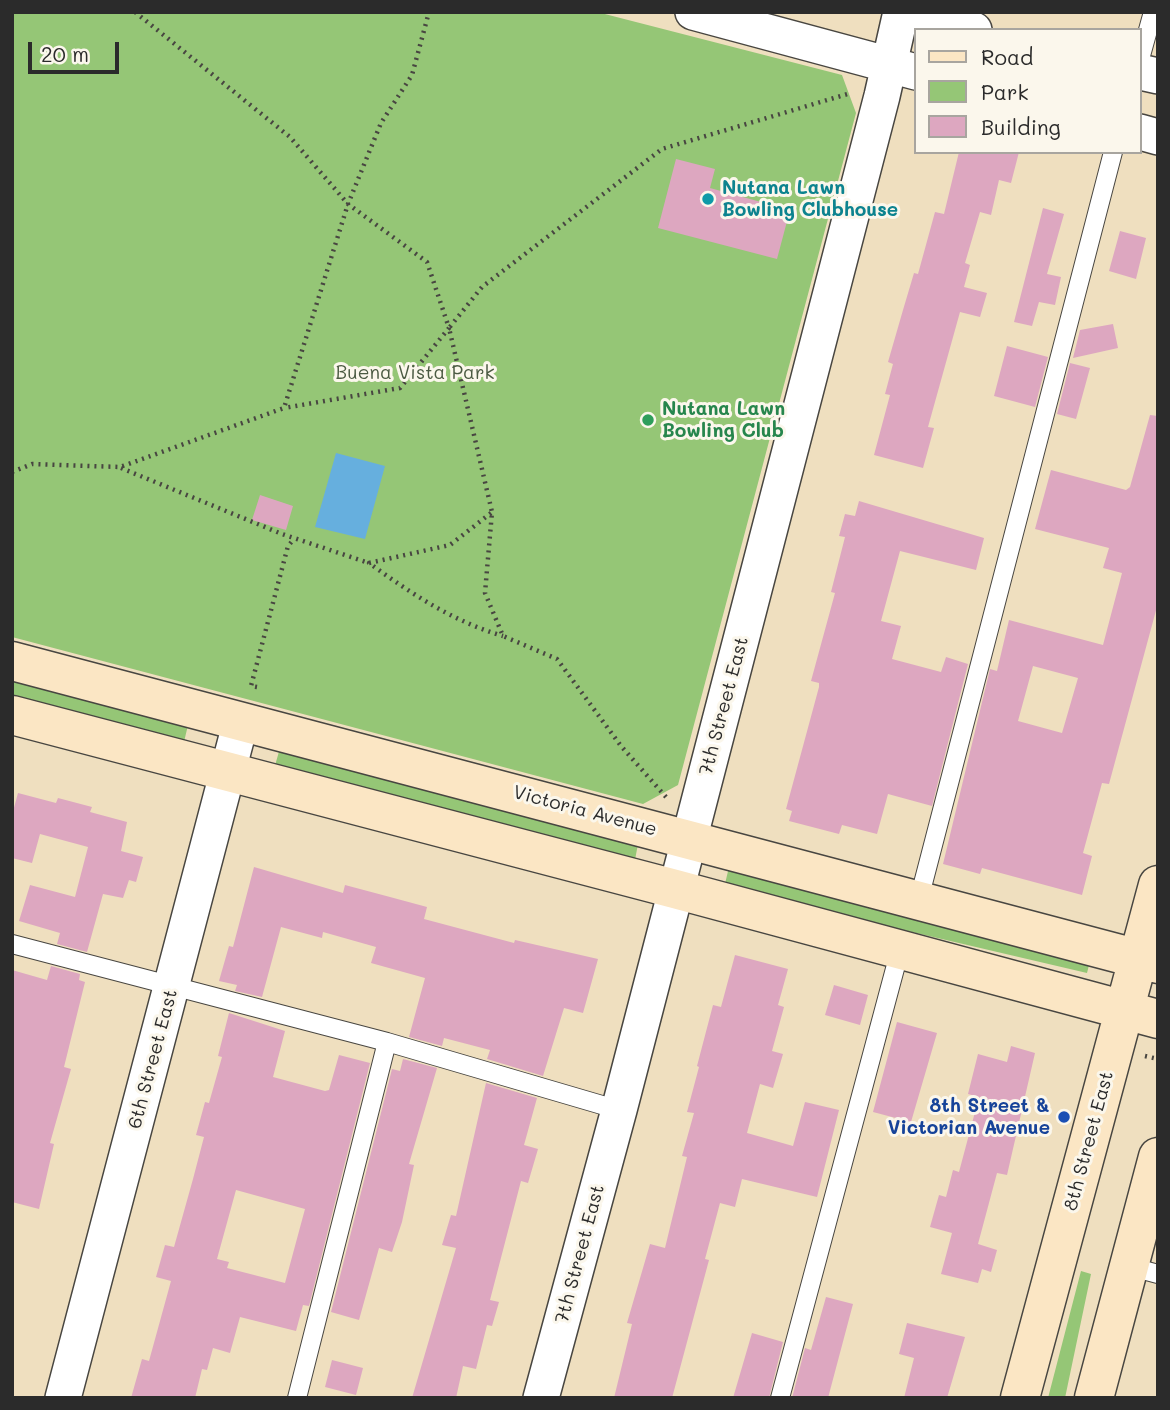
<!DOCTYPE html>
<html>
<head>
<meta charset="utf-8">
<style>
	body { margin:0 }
	#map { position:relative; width:1170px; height:1410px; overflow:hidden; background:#efdfbf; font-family:Mali,sans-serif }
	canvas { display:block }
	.frame { position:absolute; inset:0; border:14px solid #2b2b2b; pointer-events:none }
	.legend { position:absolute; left:914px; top:28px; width:228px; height:126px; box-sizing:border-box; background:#fbf7ec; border:2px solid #a8a59f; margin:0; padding:9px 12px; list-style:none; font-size:21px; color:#2b2b2b }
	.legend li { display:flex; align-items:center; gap:14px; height:35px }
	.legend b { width:35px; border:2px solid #a8a59f }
	.scale { position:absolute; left:28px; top:42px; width:91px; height:32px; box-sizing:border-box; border:4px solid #2b2b2b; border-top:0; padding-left:9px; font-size:21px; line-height:24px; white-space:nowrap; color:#2b2b2b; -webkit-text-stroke:5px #fbf7ec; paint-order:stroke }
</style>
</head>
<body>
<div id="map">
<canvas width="1170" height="1410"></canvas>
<div class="frame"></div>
<ul class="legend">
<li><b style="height:9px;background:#fbe6c4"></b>Road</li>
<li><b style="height:19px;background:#95c676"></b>Park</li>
<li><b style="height:19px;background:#dda7c0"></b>Building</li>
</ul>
<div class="scale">20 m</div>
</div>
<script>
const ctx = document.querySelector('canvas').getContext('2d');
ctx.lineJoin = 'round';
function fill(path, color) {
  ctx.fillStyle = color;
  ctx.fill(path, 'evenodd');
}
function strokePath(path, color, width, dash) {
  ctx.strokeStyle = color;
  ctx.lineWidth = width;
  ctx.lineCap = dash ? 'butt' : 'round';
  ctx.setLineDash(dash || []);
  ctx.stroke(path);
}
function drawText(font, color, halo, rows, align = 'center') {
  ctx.font = font + ' Mali,sans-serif';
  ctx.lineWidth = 6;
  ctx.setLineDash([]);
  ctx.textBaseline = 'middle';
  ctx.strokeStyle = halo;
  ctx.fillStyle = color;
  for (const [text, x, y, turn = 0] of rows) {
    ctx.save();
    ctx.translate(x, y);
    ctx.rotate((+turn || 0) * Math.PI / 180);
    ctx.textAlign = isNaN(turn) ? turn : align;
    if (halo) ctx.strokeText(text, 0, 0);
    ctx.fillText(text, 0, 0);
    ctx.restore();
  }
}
const green = new Path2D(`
	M12,12H597L842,75L856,113L678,785L643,804L12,637Z
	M12,675L188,725L184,742L12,701Z
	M280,748L638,844L634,865L274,769Z
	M729,867L1090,961L1087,973L724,888Z
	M1081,1271L1091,1274L1065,1398H1048Z`);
const water = new Path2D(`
	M336,453L385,466L365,539L315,527Z`);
const building = new Path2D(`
	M959,152H1019L1011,183L999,180L991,215L980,212L965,263L970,265L964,287L987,293L980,317L960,312L928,427L934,428L923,468L874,455L890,395L885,394L893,364L888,362L903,310L914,273L918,274L935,212L944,214Z
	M676,159L715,169L710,188L790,210L777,259L658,228Z
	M1043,208L1064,214L1047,274L1061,277L1055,305L1039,302L1032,326L1014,322Z
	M1120,231L1146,238L1136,279L1109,271Z
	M1113,324L1118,348L1073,358L1080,330Z
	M1007,346L1048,357L1035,407L994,396Z
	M1070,363L1090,368L1076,419L1057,414Z
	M1150,415L1158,416V603L1109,784L1102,783L1083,853L1092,856L1082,895L982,868L980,874L943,864L990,669L997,671L1009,620L1103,645L1122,573L1103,568L1109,548L1035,529L1051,470L1126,490L1130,487ZM1033,666L1078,678L1062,733L1018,721Z
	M260,495L293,506L286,530L252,520Z
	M859,501L984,538L976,570L900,551L881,621L901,626L892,659L941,672L946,657L968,664L932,806L888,794L877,834L842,825L839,834L789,821L792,811L786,809L819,687V683L811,681L835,593L831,592L845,537L839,536L845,514L855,516Z
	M18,793L56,803L58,798L92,807L90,812L127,822L121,851L143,857L136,882L129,880L123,898L103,894L87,952L57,944L60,933L19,921L30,885L75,897L88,847L40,834L32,863L12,858V815Z
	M254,867L343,893L345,885L390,897L427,907L424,919L514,943L515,940L598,959L583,1013L564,1008L543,1076L487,1059L490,1050L444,1038L442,1046L409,1037L425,978L371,963L376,947L323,932L322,938L281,927L262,997L235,991L237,985L219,981L229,946L233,947Z
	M735,955L788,969L778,1005L784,1007L772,1051L783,1054L773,1088L760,1084L747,1133L793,1146L805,1102L839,1110L817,1197L742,1179L735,1207L720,1203L705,1259L709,1260L672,1398H614L632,1324L627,1323L650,1244L665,1248L687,1157L682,1156L694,1113L687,1112L699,1067L697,1066L713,1005L721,1007Z
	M51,966L80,974L79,980L85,982L64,1067L71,1069L50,1143L54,1144L39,1209L12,1202V970L47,980Z
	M834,985L868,995L860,1025L825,1015Z
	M229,1013L285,1031L273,1077L325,1091L329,1090L339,1055L370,1063L309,1306L303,1305L296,1331L240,1317L230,1353L213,1348L207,1370L202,1369L195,1398H131L142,1359L149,1361L171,1281L156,1277L165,1245L174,1247L193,1179L204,1137L196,1135L205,1102L209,1103L222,1057L218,1056ZM236,1190L305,1209L285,1283L227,1268L229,1262L217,1259Z
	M897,1022L937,1033L911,1122L873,1112Z
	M1011,1046L1035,1053L1007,1175L997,1173L978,1244L997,1250L991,1272L982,1269L978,1283L941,1274L952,1233L930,1227L939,1195L946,1197L953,1170L959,1172L979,1097L968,1094L978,1054L1007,1062Z
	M403,1059L437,1068L409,1164L414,1165L402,1222L392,1252L379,1248L359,1320L331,1312L392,1069L400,1071Z
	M486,1083L537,1098L524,1145L538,1149L528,1183L521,1181L490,1300L499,1302L492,1326L487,1325L476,1369L463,1366L456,1398H412L456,1248L442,1245L451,1215L456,1216Z
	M826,1297L853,1304L828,1398H792L805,1348L811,1350Z
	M907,1323L965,1337L947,1398H904L914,1358L899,1354Z
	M752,1333L783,1342L769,1398H733Z
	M332,1360L363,1368L356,1395L325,1387Z`);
const path = new Path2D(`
	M135,12L290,137L348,204L427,262L449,328L400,388L284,408
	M121,468L282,534L369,563
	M12,472L32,464L120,467L284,408L348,204L381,123L412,75L429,12
	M491,513L450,545L369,563C412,594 452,621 503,636
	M257,687L251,686L288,546L294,539
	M666,797L621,746L557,659L503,636L485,593L492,512L449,328L482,287L662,149L851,93
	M1145,1056L1158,1059`);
const lane = new Path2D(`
	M1140,59L1153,12
	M919,899L1113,152
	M12,944L387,1042L619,1110
	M1128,1266L1158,1274
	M297,1398L387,1042
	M780,1398L900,950`);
const street = new Path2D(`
	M693,12L916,72
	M906,12L974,30
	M1140,72L1158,76
	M1140,132L1158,137
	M63,1398L241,721
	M541,1398L619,1110L882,96L901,12`);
const secondary = new Path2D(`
	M12,661L1158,964
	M12,715L675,889L1158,1019
	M1020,1398L1158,885
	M1094,1398L1158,1157`);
const markers = [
	[708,199,7,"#0f9aa8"],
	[648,420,7,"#2e9e5b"],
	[1064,1117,7,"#1a4fb4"]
];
const cultureNames = [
	["Nutana Lawn",722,188],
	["Bowling Clubhouse",722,210]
];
const parkNames = [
	["Buena Vista Park",415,373]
];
const leisureNames = [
	["Nutana Lawn",662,409],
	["Bowling Club",662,431]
];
const streetNames = [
	["7th Street East",724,706,-75],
	["Victoria Avenue",585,811,15],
	["6th Street East",153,1059,-75],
	["8th Street East",1089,1141,-75],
	["7th Street East",580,1254,-75]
];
const transitNames = [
	["8th Street &",1050,1106],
	["Victorian Avenue",1050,1128]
];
fill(green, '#95c676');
fill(water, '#66afde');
fill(building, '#dda7c0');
strokePath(lane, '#484641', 20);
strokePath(street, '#484641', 38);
strokePath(secondary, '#484641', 41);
strokePath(path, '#484641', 4.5, [2, 5]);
strokePath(lane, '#fff', 18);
strokePath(street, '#fff', 35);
strokePath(secondary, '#fbe6c4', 38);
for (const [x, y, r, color] of markers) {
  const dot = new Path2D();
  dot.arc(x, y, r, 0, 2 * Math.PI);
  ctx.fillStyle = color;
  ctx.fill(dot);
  strokePath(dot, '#fbf7ec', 2.5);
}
drawText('bold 19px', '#0d838f', '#fbf7ec', cultureNames, 'left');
drawText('19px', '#4b5a42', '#fbf7ec', parkNames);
drawText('bold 19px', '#27864d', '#fbf7ec', leisureNames, 'left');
drawText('19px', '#2b2b2b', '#fbf7ec', streetNames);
drawText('bold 19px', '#164399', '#fbf7ec', transitNames, 'right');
</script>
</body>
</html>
